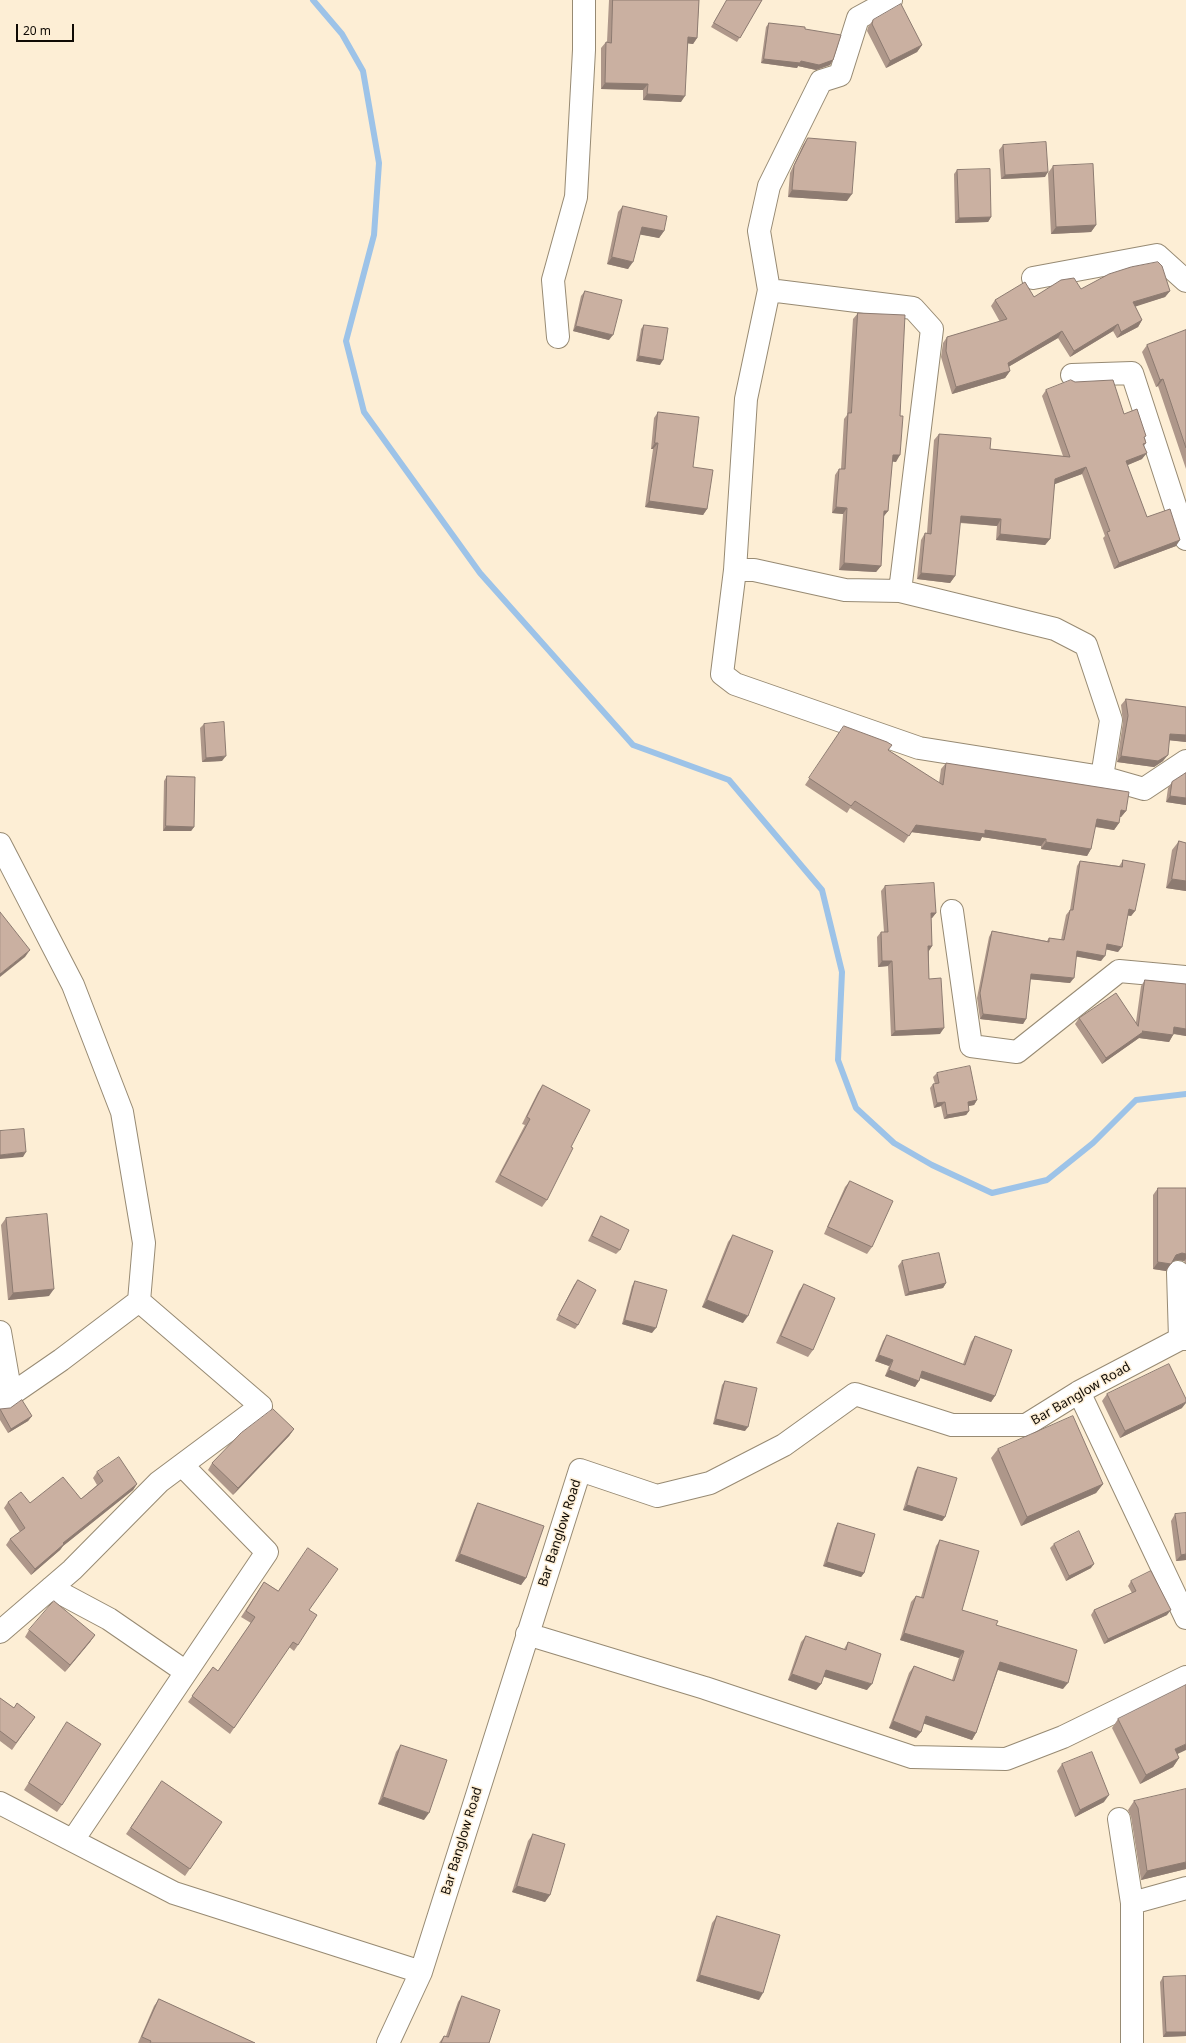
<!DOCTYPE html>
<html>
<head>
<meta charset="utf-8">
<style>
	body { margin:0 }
	#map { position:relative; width:1186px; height:2043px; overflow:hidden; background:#fdeed5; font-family:"Noto Sans",sans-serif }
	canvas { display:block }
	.scale { position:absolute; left:16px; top:24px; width:58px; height:18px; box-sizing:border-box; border:2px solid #0f0a04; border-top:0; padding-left:5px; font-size:12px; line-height:14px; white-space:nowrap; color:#0f0a04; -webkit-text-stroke:3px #fdeed5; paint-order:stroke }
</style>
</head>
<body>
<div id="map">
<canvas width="1186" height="2043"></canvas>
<div class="scale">20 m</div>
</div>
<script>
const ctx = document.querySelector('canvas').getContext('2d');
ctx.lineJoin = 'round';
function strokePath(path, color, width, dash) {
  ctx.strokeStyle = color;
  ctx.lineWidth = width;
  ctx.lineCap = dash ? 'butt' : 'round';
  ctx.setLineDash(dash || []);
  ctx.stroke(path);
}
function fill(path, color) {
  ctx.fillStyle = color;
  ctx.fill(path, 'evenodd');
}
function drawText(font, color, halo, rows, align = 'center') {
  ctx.font = font + ' "Noto Sans",sans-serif';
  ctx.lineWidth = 3;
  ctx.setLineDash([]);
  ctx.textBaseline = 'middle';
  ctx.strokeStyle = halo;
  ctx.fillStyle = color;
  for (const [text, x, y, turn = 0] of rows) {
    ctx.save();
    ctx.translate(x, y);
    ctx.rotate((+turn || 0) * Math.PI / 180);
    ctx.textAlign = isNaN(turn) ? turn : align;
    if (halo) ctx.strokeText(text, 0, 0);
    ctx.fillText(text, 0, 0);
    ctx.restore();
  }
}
const stream = new Path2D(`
	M313,0L342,34L363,71L379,163L374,235L346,341L364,412L480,573L633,745L729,780L822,890L842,972L838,1060L856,1108L894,1143L932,1165L992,1193L1047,1180L1093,1143L1136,1100L1186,1094`);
const minor = new Path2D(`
	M891,0L858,18L840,75L821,81L769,186L759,231L769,290L746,399L735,570L722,674L735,684L919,748L1102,777L1144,789L1186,761
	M1033,278L1157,255L1186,281
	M769,290L913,308L932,329L900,591
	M558,337L553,280L576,197L584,50V0
	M1072,375L1132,373L1186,539
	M735,570H754L845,590L900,591L1055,629L1086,645L1111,720L1102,777
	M0,844L73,985L122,1112L144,1243L139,1301L61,1360L0,1402
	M952,911L971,1046L1017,1052L1119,971L1186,977
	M1178,1272L1180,1339
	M0,1332L11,1395
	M1079,1392L1186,1618
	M51,1588L109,1619L186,1672
	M0,1632L72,1570L159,1482L261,1406L139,1301
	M527,1634L705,1688L912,1757L1006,1759L1063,1737L1186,1677
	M0,1803L174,1893L421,1972
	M1119,1819L1132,1903V2043
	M73,1840L267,1552L182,1465
	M1132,1903L1186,1888
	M388,2043L421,1972L580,1470L657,1496L710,1483L784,1445L855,1394L952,1425H1026L1079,1392L1180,1339H1186`);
const wall = new Path2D(`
	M609,0H699L697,38L693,44L688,43L681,102L643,100V90L601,89V48L606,42H607Z
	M727,0H762L737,42L711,27Z
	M873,20L922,45L917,52L886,68L867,31L868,27Z
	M769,23L805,29L833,60L830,65L816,70L798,66L797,68L761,63L766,27Z
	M808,138L847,201L788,197L790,173L803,145Z
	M1003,145L1045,177L1001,179L999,150Z
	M1053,166L1096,225L1091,232L1051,234L1048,173Z
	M957,170L991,217L988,222L955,223L954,174Z
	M623,206L664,231L659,238L640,234L628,269L607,264L618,212Z
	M1081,289L1170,291L1165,297L1135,306L1142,320L1138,327L1117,338L1113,331L1070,357L1058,338L1008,367L1010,371L1005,378L952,394L941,357L943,343L947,337L1000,322L991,306L995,300L1034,297Z
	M585,291L609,340L573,331L581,296Z
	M858,313L896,462L892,461L888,511L884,516L881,566L876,572L839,570L843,514L832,513L835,475L839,469H841L844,419L847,415L853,319Z
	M644,325L660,365L636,361L641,329Z
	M1186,330V469L1158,386L1156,387L1142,352L1147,345Z
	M1046,390L1124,414L1145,438L1146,443L1144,446L1142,459L1127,465L1147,517L1176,546L1114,569L1103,538L1105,536L1082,474L1054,484L1050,539L1045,545L996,540L997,526L960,523L955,576L950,583L917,579L921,540L925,533H927L934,440L939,434L990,449L1063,456L1042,396Z
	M658,412L693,467L707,509L703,515L645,507L653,449H651L654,418Z
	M1126,699L1186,707V742L1170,740L1163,761L1154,767L1117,762L1123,722L1121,705Z
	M204,724L222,761L202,762L200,728Z
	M839,733L888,750L939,783L941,769L946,763L1126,811L1121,817H1119V823L1114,830L1095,827L1091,849L1087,856L1041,849V846L982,837L980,841L911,832L904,843L850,808L847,813L805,785Z
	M1186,773V805L1166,802L1168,788L1172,782Z
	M167,776L194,827L191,831H163L164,781Z
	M1179,841L1186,843V891L1166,888L1172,850Z
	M1123,860L1135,911L1131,916L1127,915L1118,952L1106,949L1101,961L1076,956L1070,983L1030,979L1026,1019L1023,1024L980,1019L977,998L989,937L992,931L1047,941L1049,938L1061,940L1066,915L1070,910L1077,866L1080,861L1119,866L1120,865Z
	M885,886L936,913L932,918H931L932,946L929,951V979L940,1034L891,1036L888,966L878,967L877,937L881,932H884L881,891Z
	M1145,980L1186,984V1036L1173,1034V1035L1169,1042L1139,1038L1102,1064L1075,1024L1079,1018L1136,1022L1141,986Z
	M937,1073L977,1100L974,1105L968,1106L969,1111L966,1115L944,1119L941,1106L934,1108L930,1088L933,1084H935L933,1077Z
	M543,1085L547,1200L542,1207L495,1182L525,1125L522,1124L538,1092Z
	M850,1181L872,1247L867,1254L824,1234L845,1187Z
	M1158,1188H1186V1264L1184,1261L1177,1260L1172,1261L1166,1271L1153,1269V1195Z
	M601,1216L620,1250L616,1254L588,1241L598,1221Z
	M6,1218L49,1296L8,1300L1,1225Z
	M733,1235L743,1323L702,1307L728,1242Z
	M902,1261L946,1283L943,1288L905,1296L898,1266Z
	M578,1280V1325L575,1329L556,1320L574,1285Z
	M635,1281L652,1333L622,1324L632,1286Z
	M804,1284L813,1350L808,1357L776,1343L799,1291Z
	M887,1335L963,1364L971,1342L975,1336L995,1396L991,1402L920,1378L915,1387L885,1376L889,1366L875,1361L883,1341Z
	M725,1381L745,1431L713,1424L722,1385Z
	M1107,1394L1182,1408L1120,1438L1102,1401Z
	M0,1409L32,1416L28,1421L8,1433L0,1420Z
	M294,1429L289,1436L233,1495L208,1470L212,1463Z
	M998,1449L1103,1484L1096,1493L1021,1526L991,1458Z
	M918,1467L945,1517L942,1521L903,1510L915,1471Z
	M97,1472L137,1484L133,1490L63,1546L60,1550L31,1575L6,1545L10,1539L20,1532L4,1508L8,1502L30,1503L81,1499L97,1485L93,1478Z
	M478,1503L526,1578L521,1585L455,1561L474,1510Z
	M1175,1514L1186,1560L1176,1561L1171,1521Z
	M838,1523L864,1573L861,1577L823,1566L835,1528Z
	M940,1540L962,1610L996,1625L1063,1689L998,1670L976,1733L972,1740L924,1723L921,1732L916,1738L889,1728L909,1673L914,1666L952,1680L959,1658L900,1640L911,1602L916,1596L921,1597L936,1546Z
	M1054,1544L1091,1568L1066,1581L1050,1548Z
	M1131,1581L1167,1615L1104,1644L1091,1615L1094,1610L1132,1593L1128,1586Z
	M264,1582L309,1610L298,1645L294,1651L289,1647L230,1734L188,1702L213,1667L218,1671L251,1623L241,1617Z
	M29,1630L95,1635L90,1642L65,1672L25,1637Z
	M806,1636L844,1649L848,1642L867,1690L823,1676L821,1684L816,1690L788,1680L801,1642Z
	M0,1698L14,1708L35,1717L12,1750L0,1741Z
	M1118,1719L1179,1758L1173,1767L1140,1784L1112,1728Z
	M67,1722L62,1805L57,1812L24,1790Z
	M401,1745L424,1820L378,1804L396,1752Z
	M1062,1764L1104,1802L1075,1817L1057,1771Z
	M162,1781L222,1822L185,1876L126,1834Z
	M1134,1801L1186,1869L1141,1880L1131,1817L1128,1810Z
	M533,1834L550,1895L545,1902L512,1892L528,1841Z
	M717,1916L759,2000L696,1981L712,1923Z
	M1163,1977L1186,2036L1163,2037L1160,1982Z
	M462,1996L489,2043H439L444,2036H446L458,2002Z
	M159,1999L255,2043H138L154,2006Z`);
const shadedWall = new Path2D(`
	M688,37L697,38L693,44L684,43Z
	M922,45L917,52L886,68L890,61Z
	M764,59L801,61L833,60L830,65L816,70L798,66L797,68L761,63Z
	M605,83L648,84L643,90L601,89Z
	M647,94L685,96L681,102L643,100Z
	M1048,172L1045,177L1001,179L1005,175Z
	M792,190L852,194L847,201L788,197Z
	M991,217L988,222L955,223L959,218Z
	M1096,225L1091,232L1051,234L1056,227Z
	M642,227L664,231L659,238L637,234Z
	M612,257L633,262L628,269L607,264Z
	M1170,291L1165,297L1128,309L1133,302Z
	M1142,320L1138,327L1117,338L1121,332Z
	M1118,324L1113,331L1070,357L1074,351Z
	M576,326L613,335L609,340L573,331Z
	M1062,331L1058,338L1003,370L1008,363Z
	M639,356L663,360L660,365L636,361Z
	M1010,371L1005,378L952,394L956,387Z
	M1163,379L1158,386L1156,387L1160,380Z
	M655,443H658L653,449H651Z
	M1147,453L1142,459L1121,468L1126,461Z
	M893,455H900L896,462L888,461Z
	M1086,467L1082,474L1050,486L1055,479Z
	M649,501L707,509L703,515L645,507Z
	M836,507L847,508L843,514L832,513Z
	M884,511H888L883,517Z
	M961,516L1001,519L997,526L956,522Z
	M1000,534L1050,539L1045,545L996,540Z
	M1180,540L1176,546L1114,569L1119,563Z
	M844,563L881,566L876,572L839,570Z
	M921,573L955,576L950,583L917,579Z
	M1170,734L1186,735V742L1166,740Z
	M1168,755L1163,761L1154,767L1117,762L1121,756Z
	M226,756L222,761L202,762L206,758Z
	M1170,796L1186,798V805L1166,802Z
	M1121,810L1126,811L1121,817H1116Z
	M1097,819L1119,823L1114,830L1092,826Z
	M916,825L985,830L1046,839L1041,846L982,837L980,841L911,832Z
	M166,826L194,827L191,831H163Z
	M1046,842L1091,849L1087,856L1041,849Z
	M1172,879L1186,881V891L1166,888Z
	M1129,909L1135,911L1131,916L1125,915Z
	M931,913H936L932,918L927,919Z
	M1107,944L1122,947L1118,952L1104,949Z
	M928,946H932L928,952Z
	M30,950L25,957L0,977V974Z
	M1077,951L1105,956L1101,961L1073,956Z
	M882,961H892L888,966L878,967Z
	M1031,974L1074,978L1070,983L1027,979Z
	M983,1014L1026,1019L1023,1024L980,1019Z
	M1174,1027L1186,1029V1036L1170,1033Z
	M944,1028L940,1034L891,1036L895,1031Z
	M1142,1031L1173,1035L1169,1042L1139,1038L1102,1064L1106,1058Z
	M977,1100L974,1105L964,1107L968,1102Z
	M945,1102L941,1106L934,1108L937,1103Z
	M969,1111L966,1115L944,1119L947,1115Z
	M26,1152L23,1157L0,1159V1155Z
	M1182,1253L1186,1254V1259L1184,1261L1177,1260L1171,1262L1176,1255Z
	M1158,1262L1171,1264L1166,1271L1153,1269Z
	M946,1283L943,1288L905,1296L909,1292Z
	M54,1289L49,1296L8,1300L13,1293Z
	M707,1300L748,1316L743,1323L702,1307Z
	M625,1320L656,1328L652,1333L622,1324Z
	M879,1355L893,1360L889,1366L875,1361Z
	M889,1370L919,1381L915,1387L885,1376Z
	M922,1371L995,1396L991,1402L918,1377Z
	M1186,1402V1403L1182,1408L1120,1438L1125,1431Z
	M32,1416L28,1421L8,1433L11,1429Z
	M716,1419L748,1427L745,1431L713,1424Z
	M294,1429L289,1436L233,1495L238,1488Z
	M137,1484L133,1490L63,1546L60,1550L31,1575L35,1569L63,1543Z
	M1103,1484L1096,1493L1021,1526L1027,1517Z
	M907,1505L945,1517L942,1521L903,1510Z
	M460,1554L526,1578L521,1585L455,1561Z
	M1186,1554V1560L1176,1561L1181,1555Z
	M827,1562L864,1573L861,1577L823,1566Z
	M1094,1564L1091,1568L1066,1581L1069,1576Z
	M1171,1610L1167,1615L1104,1644L1108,1639Z
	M904,1633L964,1651L959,1658L900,1640Z
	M95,1635L90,1642L65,1672L70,1665Z
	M1000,1662L1068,1683L1063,1689L995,1669Z
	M826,1670L872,1684L867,1690L821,1676Z
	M792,1674L821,1684L816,1690L788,1680Z
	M926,1716L976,1733L972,1740L922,1723Z
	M893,1721L921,1732L916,1738L889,1728Z
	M1186,1744V1750L1169,1758L1175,1749Z
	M1179,1758L1173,1767L1140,1784L1146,1775Z
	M1109,1795L1104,1802L1075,1817L1080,1810Z
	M383,1797L429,1813L424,1820L378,1804Z
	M1186,1862V1869L1141,1880L1147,1871Z
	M517,1886L550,1895L545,1902L512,1892Z
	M700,1975L763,1993L759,2000L696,1981Z
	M1166,2032H1186V2036L1163,2037Z`);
const building = new Path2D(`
	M613,0H699L697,38L688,37L685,96L647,94L648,84L605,83L606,42L611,43Z
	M727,0H762L740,38L714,23Z
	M901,4L922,45L890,61L872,24L873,20Z
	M769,23L805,27V29L841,35L833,60L819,65L801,61L800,63L764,59Z
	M808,138L856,142L852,194L792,190L794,166Z
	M1046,142L1048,172L1005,175L1003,145Z
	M1093,164L1096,225L1056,227L1053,166Z
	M990,169L991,217L959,218L957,170Z
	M623,206L667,216L664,231L642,227L633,262L612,257Z
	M1158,262L1162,266L1170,291L1133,302L1142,320L1121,332L1118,324L1074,351L1062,331L1008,363L1010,371L956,387L946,351L947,337L1007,319L995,300L1025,282L1034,297L1061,280L1074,278L1081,289L1109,274L1131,267Z
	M585,291L622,300L613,335L576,326Z
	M858,313L905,315L900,416H903L900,455H893L888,511H884L881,566L844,563L847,508L836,507L839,469H845L848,413H851Z
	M644,325L668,328L663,360L639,356Z
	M1186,330V448L1163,379L1160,380L1147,345Z
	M1071,380L1075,382L1113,380L1124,414L1137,409L1146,436L1144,437L1146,443L1143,444L1147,453L1126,461L1147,517L1170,509L1180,540L1119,563L1107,532L1110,531L1086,467L1055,479L1050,539L1000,534L1001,519L961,516L955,576L921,573L925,533L931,534L939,434L991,438L990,449L1070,457L1046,390Z
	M658,412L699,417L693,467L713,470L707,509L649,501L658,443H655Z
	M1126,699L1186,707V735L1170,734L1168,755L1158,761L1121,756L1128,716Z
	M224,722L226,756L206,758L204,724Z
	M844,726L887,742L892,745L888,750L943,785L946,763L1129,792L1126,811L1121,810L1119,823L1097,819L1091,849L1046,842V839L985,830V834L916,825L909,836L855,801L851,806L809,778Z
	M1186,773V798L1170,796L1172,782Z
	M167,776L195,777L194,827L166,826Z
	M1179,841L1186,843V881L1172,879Z
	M1123,860L1145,864L1135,911L1129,909L1122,947L1107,944L1105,956L1077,951L1074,978L1031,974L1026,1019L983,1014L980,993L992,931L1049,942V938L1064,940L1070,910H1073L1080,861L1122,867Z
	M934,883L936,913H931L932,946H928L929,979L941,978L944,1028L895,1031L892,961H882L881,932H888L885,886Z
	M0,912L30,950L0,974Z
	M1145,980L1186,984V1029L1174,1027L1173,1035L1142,1031L1143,1032L1106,1058L1079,1018L1116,993L1138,1026Z
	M970,1066L977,1100L968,1102L969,1111L947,1115L945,1102L937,1103L933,1084L939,1083L937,1073Z
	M543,1085L590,1110L571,1147L573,1148L547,1200L500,1175L530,1119L527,1117Z
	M24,1129L26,1152L0,1155V1131Z
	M850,1181L893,1201L872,1247L828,1227Z
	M1158,1188H1186V1254L1182,1253L1176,1255L1171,1264L1158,1262Z
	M47,1214L54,1289L13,1293L6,1218Z
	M601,1216L629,1230L620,1250L592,1236Z
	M733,1235L773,1251L748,1316L707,1300Z
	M939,1253L946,1283L909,1292L902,1261Z
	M578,1280L596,1290L578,1325L559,1315Z
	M635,1281L667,1290L656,1328L625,1320Z
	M804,1284L835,1298L813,1350L781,1336Z
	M887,1335L965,1365L975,1336L1012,1350L995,1396L922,1371L919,1381L889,1370L893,1360L879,1355Z
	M1169,1364L1186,1399V1402L1125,1431L1107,1394Z
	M725,1381L757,1388L748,1427L716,1419Z
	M22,1400L32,1416L11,1429L0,1409L10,1408Z
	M273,1409L294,1429L238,1488L212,1463L241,1433Z
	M1073,1416L1103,1484L1027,1517L998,1449Z
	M119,1457L137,1484L63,1543L64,1544L35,1569L10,1539L25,1528L8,1502L21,1492L30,1503L63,1477L81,1499L103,1481L97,1472Z
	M918,1467L957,1478L945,1517L907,1505Z
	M478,1503L544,1526L526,1578L460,1554Z
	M1186,1513V1554L1181,1555L1175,1514Z
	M838,1523L875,1534L864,1573L827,1562Z
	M1079,1531L1094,1564L1069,1576L1054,1544Z
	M940,1540L979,1551L962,1610L998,1621L996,1625L1077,1650L1068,1683L1000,1662L976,1733L926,1716L921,1732L893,1721L914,1666L954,1681L964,1651L904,1633L916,1596L923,1598Z
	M308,1548L338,1569L309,1610L317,1615L298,1645L293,1642L234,1728L192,1696L213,1667L218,1671L255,1617L246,1611L264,1582L278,1591Z
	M1151,1571L1171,1610L1108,1639L1094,1610L1136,1591L1131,1581Z
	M54,1601L95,1635L70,1665L29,1630Z
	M806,1636L846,1650L848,1642L881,1654L872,1684L826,1670L821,1684L792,1674Z
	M1186,1685V1744L1175,1749L1179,1758L1146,1775L1118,1719Z
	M0,1698L14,1708L17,1703L35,1717L16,1743L0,1731Z
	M67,1722L101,1744L62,1805L29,1783Z
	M401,1745L447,1760L429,1813L383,1797Z
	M1092,1752L1109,1795L1080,1810L1062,1764Z
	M162,1781L222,1822L190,1869L131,1828Z
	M1186,1789V1862L1147,1871L1138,1808L1134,1801Z
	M533,1834L565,1844L550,1895L517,1886Z
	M717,1916L780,1935L763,1993L700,1975Z
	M1186,1976V2032H1166L1163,1977Z
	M462,1996L500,2010L489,2043H441L444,2036L448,2037Z
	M159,1999L255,2043H150L151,2041L142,2037Z`);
const streetNames = [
	["Bar Banglow Road",1081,1394,-30],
	["Bar Banglow Road",560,1533,-72],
	["Bar Banglow Road",462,1841,-73]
];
strokePath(stream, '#9dc3e8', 6);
strokePath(minor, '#978a73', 24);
strokePath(minor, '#fff', 22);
fill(wall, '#ae978a');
fill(shadedWall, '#8d7b71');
fill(building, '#cab0a1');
strokePath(building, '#8d7b71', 1);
drawText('13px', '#0f0a04', '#fdeed5', streetNames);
</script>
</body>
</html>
